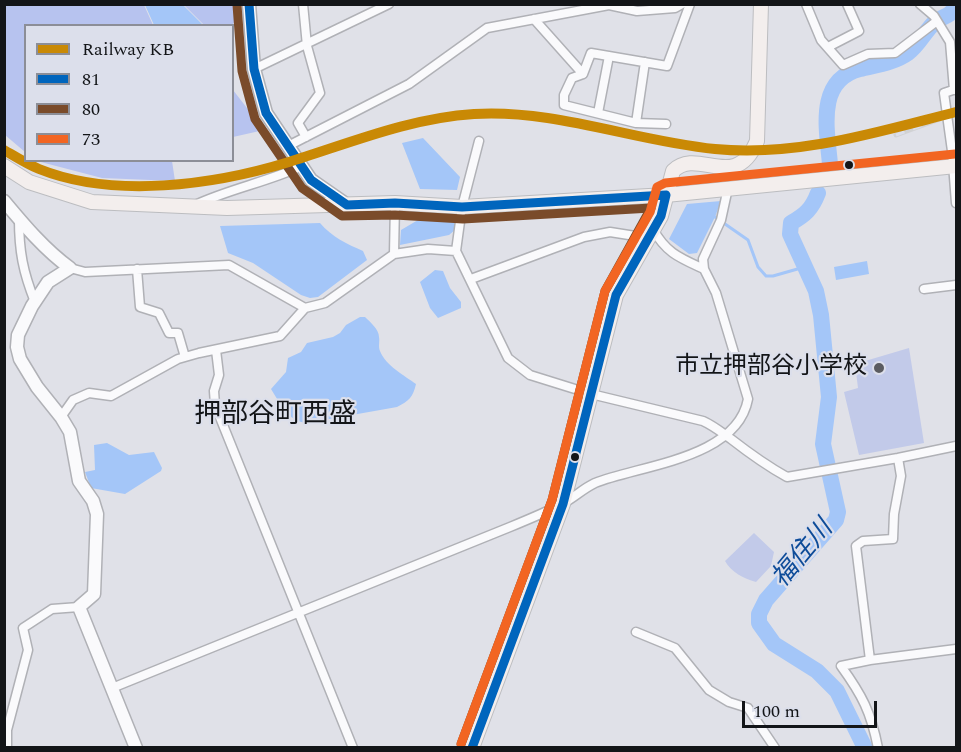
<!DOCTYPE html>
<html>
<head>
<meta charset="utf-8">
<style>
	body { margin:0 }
	#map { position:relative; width:961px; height:752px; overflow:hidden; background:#e0e1e8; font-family:Spectral,serif }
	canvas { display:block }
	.frame { position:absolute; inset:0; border:6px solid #131518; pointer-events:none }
	.legend { position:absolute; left:24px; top:24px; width:210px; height:138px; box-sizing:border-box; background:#dcdfeb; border:2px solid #8c8e97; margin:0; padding:8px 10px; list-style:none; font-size:18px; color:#131518 }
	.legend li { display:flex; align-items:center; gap:12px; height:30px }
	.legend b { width:30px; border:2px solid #8c8e97 }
	.scale { position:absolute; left:742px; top:701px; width:135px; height:27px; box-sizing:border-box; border:3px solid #131518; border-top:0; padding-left:8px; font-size:18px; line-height:21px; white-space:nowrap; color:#131518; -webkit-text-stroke:4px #dcdfeb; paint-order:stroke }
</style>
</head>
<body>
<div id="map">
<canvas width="961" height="752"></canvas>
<div class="frame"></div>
<ul class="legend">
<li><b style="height:8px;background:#c98905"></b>Railway KB</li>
<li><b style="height:8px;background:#0065bd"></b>81</li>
<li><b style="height:8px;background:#7a4b2a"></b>80</li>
<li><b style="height:8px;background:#f26522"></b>73</li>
</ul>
<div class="scale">100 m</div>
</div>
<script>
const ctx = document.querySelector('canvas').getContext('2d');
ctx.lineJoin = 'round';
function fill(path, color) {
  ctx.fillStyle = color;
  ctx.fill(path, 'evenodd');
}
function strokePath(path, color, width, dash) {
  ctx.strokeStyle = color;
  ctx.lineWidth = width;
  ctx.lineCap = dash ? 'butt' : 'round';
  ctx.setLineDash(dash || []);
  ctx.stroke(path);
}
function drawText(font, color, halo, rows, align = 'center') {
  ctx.font = font + ' Spectral,"Noto Sans JP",serif';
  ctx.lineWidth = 4.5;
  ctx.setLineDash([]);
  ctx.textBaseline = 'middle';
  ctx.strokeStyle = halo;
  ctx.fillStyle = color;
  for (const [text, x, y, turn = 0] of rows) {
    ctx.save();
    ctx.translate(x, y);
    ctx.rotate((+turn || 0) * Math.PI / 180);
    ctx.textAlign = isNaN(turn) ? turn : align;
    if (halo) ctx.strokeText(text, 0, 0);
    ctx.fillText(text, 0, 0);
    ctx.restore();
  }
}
const green = new Path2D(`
	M909,348L924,443L859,455L844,392L858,388L855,364Z
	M754,533L774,552L771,566L756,582C743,578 732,573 725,561Z`);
const forest = new Path2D(`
	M4,5H144L153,25L26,26L25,152L5,135Z
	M184,5H239L237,19L232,25H204Z
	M233,90L264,130L233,137Z
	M37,161H172L175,181L102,178Z`);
const water = new Path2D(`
	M145,5H183L203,25H154Z
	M423,138L460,177L457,190L420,189L402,143Z
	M721,201L715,217L697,253L689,254L669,239L687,204Z
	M453,218L456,222L455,230L449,235L400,245L401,230L418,220Z
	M320,223C332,237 347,244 363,251L367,260L318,297L310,298L301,295L253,263L228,253L220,226Z
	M867,261L869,274L836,280L834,267Z
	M435,270L443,271L450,288L461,302V308L438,318L430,308L420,282Z
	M360,317H365C370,322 379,329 379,337C380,342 378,346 380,351C385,365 405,376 416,384C413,397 409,401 397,407L307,423C288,422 280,403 271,389L286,372L288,358L301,352L307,343L333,337L340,333L346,325Z
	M107,443L129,455L154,452L162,468L161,471L125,494L91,488L85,472L95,470L94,445Z`);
const stream = new Path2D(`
	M715,217L748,240L758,267L766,276H773L801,268L810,275`);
const river = new Path2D(`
	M830,164C827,130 816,80 860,69C876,65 894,63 908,53C919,45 925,31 935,22C944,15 949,18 956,6
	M818,193C812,209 805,215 791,223L790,234L816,291L821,315L829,397L823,444L838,512L836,520L766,600L759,614V623L774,644L817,671L837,691L865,748`);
const street = new Path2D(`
	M303,4L307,46L320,93L298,123L306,137
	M806,4L821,40L843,65L868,54L895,53L937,21
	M920,4L934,16L950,42L954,90
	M534,19L583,74
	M828,47L859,31L847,4
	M254,69L389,4
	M956,89L944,93L952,151L956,203
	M598,113L609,56
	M636,123L645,62
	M666,124L636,123L564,105V95L572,78L583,74L591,53L667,66L690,4
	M288,146L409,84L487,28L609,5L637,11L675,8L682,4
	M195,205C229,189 267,182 302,166
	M19,219C19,251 23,272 35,302
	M653,229C666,253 680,258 704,269
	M456,251L462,207L479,141
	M394,254L428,249L456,251L508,358L530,375L591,394L703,421C714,426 721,432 731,439C749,453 767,466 787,477L898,458L956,446
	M70,268L85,272L229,265L305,308L325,303L394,254L395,203
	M137,269L140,307L159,313L169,333H178L185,357
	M471,279L584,237L610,232L648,238
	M924,289L956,285
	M216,350L219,375L214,391L215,405L353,748
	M61,417L73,400L89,393L111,396L178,359L199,353L280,336L305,308
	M636,632L675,648L709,690L729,702L748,708L775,748
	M870,660L856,546L863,541L893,539L894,514L901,476L898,458
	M112,688L510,527C527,520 544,513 560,505C573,499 582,489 595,483C640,465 737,459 748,399L716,293L704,269L703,259L721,220L728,188
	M7,748V730L28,650L23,628L52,609L79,607
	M878,748C871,712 862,695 841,666L870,660L956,649`);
const secondary = new Path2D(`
	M249,4L254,69L266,113L311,180L347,205
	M4,201C24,225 45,250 70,268L48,282L32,306L18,335L17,347L20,359L37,387L61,417L70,432L79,481L93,501L97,514L94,594L79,607L136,748`);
const primary = new Path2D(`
	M4,166L29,182L92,202L227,208L395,203L462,207L666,195L956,166
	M472,748L563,504L616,295L661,216L673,171C698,146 735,194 757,141L761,4`);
const rail = new Path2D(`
	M896,135L956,113`);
const bus1 = new Path2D(`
	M249,4L254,69L266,113L311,180L347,205
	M347,205L395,203L462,207L666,195
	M472,748L563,504L616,295L661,216L666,195`);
const bus2 = new Path2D(`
	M237,5L242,71L255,119L302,188L342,216L395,215L463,219L651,208L605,291L552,500L461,744`);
const bus3 = new Path2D(`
	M461,744L552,500L605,291L650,212L657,187L665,183L955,154`);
const rail1 = new Path2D(`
	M4,150C16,157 27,164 39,169C114,199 214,185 289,162C350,143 410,118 474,114C556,109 634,141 715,149C798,157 877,132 956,112`);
const markers = [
	[849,165,5,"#131518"],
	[879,368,6,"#5b5c61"],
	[575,457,5,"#131518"]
];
const poiNames = [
	["市立押部谷小学校",867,368]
];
const waterNames = [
	["福住川",804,555,-50]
];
const quarterNames = [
	["押部谷町西盛",275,417]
];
fill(green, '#c2cae9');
fill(forest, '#b7c3ef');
fill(water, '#a4c6f8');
strokePath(stream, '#a4c6f8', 3);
strokePath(river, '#a4c6f8', 16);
strokePath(street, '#b0b1b6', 11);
strokePath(secondary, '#b0b1b6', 15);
strokePath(primary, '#bcbdc0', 16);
strokePath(street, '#fafafc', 8);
strokePath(secondary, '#fafafc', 12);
strokePath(primary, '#f3eeed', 14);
strokePath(rail, '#d1d2d4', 5);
strokePath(rail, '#dcdfeb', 3, [9]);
strokePath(bus1, '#0065bd', 9);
strokePath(bus2, '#7a4b2a', 9);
strokePath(bus3, '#f26522', 9);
strokePath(rail1, '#c98905', 10);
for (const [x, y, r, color] of markers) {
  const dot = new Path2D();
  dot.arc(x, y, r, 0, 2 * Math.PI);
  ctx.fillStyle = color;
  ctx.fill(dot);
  strokePath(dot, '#dcdfeb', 2);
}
drawText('24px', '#131518', '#dcdfeb', poiNames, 'right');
drawText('italic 26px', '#0e4c99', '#dcdfeb', waterNames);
drawText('27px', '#131518', '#dcdfeb', quarterNames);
</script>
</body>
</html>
